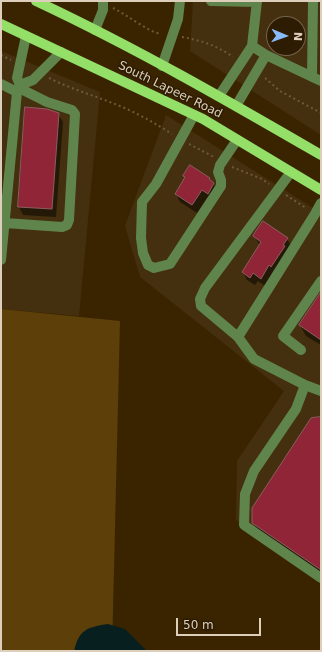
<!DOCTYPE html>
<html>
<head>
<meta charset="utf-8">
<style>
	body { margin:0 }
	#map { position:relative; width:322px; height:652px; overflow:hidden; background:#3a2400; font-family:"DejaVu Sans",sans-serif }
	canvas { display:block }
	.frame { position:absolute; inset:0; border:2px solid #ddcfbc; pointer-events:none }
	.north { position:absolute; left:266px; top:16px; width:40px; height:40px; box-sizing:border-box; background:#2d1c02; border:1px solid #73644c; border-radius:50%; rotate:92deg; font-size:11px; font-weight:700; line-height:16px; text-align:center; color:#ddcfbc }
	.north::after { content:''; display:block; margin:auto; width:14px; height:18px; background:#88bafc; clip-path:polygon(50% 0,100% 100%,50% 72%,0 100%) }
	.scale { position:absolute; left:176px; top:618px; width:85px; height:18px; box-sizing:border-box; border:2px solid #ddcfbc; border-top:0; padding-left:5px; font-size:12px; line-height:14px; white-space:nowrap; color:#ddcfbc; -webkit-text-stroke:3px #2d1c02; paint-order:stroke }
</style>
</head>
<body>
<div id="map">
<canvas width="322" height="652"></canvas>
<div class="frame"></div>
<div class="north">N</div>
<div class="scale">50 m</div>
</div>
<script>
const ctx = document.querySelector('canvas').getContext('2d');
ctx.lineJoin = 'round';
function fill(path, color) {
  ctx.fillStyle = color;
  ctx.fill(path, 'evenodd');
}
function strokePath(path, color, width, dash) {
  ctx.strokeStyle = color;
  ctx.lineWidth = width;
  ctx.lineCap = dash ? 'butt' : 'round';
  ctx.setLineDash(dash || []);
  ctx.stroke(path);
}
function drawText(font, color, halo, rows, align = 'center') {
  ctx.font = font + ' "DejaVu Sans",sans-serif';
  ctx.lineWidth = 3;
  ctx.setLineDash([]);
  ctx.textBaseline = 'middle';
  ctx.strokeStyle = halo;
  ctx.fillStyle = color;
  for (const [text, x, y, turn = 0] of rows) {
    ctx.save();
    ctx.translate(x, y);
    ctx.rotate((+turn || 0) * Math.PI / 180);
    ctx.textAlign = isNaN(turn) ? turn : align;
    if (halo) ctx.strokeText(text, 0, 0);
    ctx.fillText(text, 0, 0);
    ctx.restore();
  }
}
const built = new Path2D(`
	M193,1H321V135L190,51ZM274,24H298V48H274Z
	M1,51L100,92L79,316L1,309Z
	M166,115L321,213V578L236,520L237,461L284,391L140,277L125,226Z`);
const green = new Path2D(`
	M1,309L120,321L112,651H1Z`);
const water = new Path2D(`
	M108,624L125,629L147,651H74C79,629 88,627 108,624Z`);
const shadow = new Path2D(`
	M58,114L63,122L56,217L23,215L19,207Z
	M209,179L218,191L212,202L207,198L197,213L180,202L176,194Z
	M254,236L287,239L292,247L265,286L258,281L255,285L247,280L243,272L260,245Z
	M321,294V345L306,336L300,325Z
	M321,418V575L259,533L253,522Z`);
const building = new Path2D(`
	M25,107L47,109L59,113L52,209L18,207Z
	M190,165L210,178L209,179L214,183L208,194L202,190L192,205L175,194L185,177L183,176Z
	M263,221L288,238L283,245L285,246L271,267L269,265L261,279L253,273L250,278L242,272L261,242L253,236Z
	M321,292V340L299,325Z
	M321,417V570L252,523V508L311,418Z`);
const path = new Path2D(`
	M113,8C126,14 148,32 161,34
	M182,37C200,40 218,46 233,57
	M1,55L11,60
	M49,78C75,91 103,98 129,110C144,117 158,125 172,134
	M265,78L280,91L321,113
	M189,144L214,157
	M232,167L262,179L269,184
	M286,195L306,208`);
const minor = new Path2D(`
	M211,1L257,2
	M257,1L252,46L266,55L321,81
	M95,30L103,10V1
	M162,66L178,19L180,1
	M312,77L313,1
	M1,84L17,92
	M20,85L17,78L26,36
	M219,96L252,46
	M236,106L266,55
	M194,115L156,184L142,202L141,238L143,253L148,265L154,268L170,264L221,186V180L218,172L220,165L237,140
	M291,172L205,288L200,299L201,306L238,337L254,359L305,385
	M5,223L62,227L67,225L69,220L75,114L72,110L47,102L19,88
	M1,260L17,92L20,85L33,80L61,52
	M238,337L315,214L321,203
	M301,350L283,336L321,281
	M321,391L305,385L296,409L254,471L245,494L244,525L321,578`);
const major = new Path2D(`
	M36,1C134,47 228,101 321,155
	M1,24L203,119L321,190`);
const streetNames = [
	["South Lapeer Road",170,90,26]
];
fill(built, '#442f0e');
fill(green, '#5d3f09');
fill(water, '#081f1f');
fill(shadow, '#0007');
fill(building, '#912538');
strokePath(building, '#8b5d5f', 1);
strokePath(path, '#6d593a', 2, [2, 3]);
strokePath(minor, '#5f844c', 10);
strokePath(major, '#93df67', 10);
drawText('12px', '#ddcfbc', '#2d1c02', streetNames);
</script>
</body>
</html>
